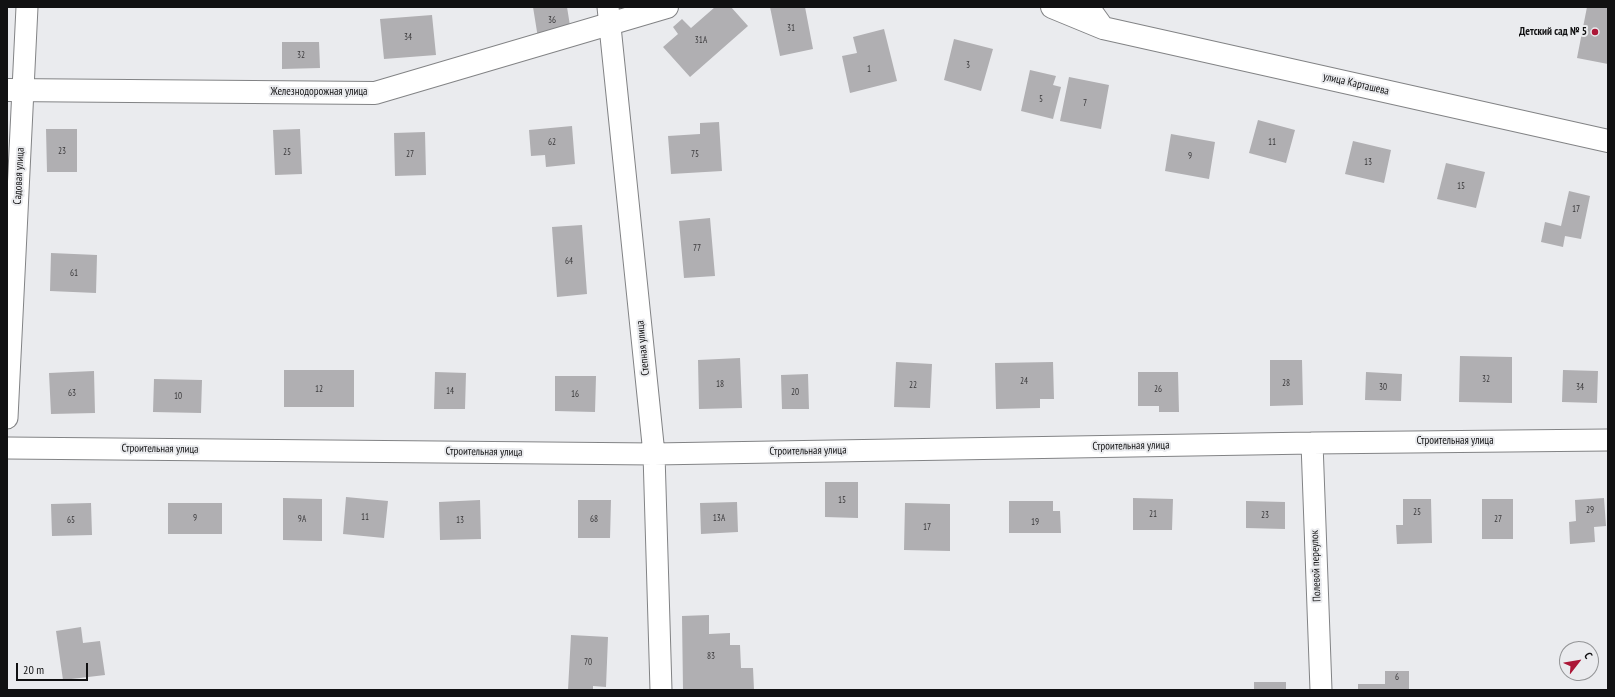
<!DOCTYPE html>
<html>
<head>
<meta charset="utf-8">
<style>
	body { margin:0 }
	#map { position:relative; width:1615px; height:697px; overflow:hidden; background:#eaebee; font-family:"PT Sans Narrow",sans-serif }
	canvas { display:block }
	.frame { position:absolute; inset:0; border:8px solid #111112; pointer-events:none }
	.north { position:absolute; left:1559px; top:641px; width:40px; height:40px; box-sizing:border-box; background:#eaebee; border:1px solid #939496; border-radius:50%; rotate:59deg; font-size:11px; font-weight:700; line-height:16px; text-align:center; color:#111112 }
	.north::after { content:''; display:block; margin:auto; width:14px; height:18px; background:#ac1737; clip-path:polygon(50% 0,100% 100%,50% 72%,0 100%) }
	.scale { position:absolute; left:16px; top:663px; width:72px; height:18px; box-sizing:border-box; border:2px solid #111112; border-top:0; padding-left:5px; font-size:12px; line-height:14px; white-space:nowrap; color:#111112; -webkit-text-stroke:3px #eaebee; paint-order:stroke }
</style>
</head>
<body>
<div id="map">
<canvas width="1615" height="697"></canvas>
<div class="frame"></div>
<div class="north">С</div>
<div class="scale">20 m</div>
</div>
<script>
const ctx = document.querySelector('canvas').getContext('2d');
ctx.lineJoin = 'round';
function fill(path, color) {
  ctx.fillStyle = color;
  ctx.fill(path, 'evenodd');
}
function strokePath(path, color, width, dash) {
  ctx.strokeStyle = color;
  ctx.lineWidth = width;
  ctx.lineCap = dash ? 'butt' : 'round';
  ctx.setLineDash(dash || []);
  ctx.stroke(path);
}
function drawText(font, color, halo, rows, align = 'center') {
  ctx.font = font + ' "PT Sans Narrow",sans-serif';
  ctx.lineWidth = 4;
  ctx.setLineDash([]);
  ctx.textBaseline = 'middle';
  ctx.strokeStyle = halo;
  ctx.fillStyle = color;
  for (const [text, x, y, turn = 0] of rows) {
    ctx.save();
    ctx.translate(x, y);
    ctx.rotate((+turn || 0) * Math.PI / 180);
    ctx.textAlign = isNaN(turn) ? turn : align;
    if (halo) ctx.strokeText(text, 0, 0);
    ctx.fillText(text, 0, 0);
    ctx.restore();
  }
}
const building = new Path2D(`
	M533,7H567L571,32L538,38Z
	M715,7H731L748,26L690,77L663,47L678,34L673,27L682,19L691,28Z
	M770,7H805L813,49L780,56Z
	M1587,7H1608V64L1577,58Z
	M432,15L436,55L384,59L380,19Z
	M884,29L897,81L850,93L842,56L857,53L853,37Z
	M954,39L993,49L981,91L944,80Z
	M282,42H319L320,68L282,69Z
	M1030,70L1056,76L1053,85L1061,87L1053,119L1021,111Z
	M1069,77L1109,85L1101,129L1060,121Z
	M1258,120L1295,130L1286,163L1249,153Z
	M719,122L722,171L671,174L668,136L700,134V123Z
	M572,126L575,164L546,167L545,155L531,156L529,130Z
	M46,129H77V172H47Z
	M300,129L302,174L275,175L273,130Z
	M425,132L426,175L395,176L394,133Z
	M1171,134L1215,142L1209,179L1165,171Z
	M1353,141L1391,150L1384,183L1345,174Z
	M1446,163L1485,172L1476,208L1437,199Z
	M1569,191L1590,196L1581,239L1565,236L1563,247L1541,242L1545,222L1561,226Z
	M710,218L715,276L684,278L679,221Z
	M582,225L587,294L557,297L552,227Z
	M51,253L97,255L96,293L50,291Z
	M1460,356L1512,357V403L1459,402Z
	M740,358L742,408L699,409L698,360Z
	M1270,360H1302L1303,405L1270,406Z
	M896,362L932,364L930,408L894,407Z
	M1053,362L1054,399H1040V408L996,409L995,363Z
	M284,370H354V407H284Z
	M1563,370L1598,371L1597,403L1562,402Z
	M94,371L95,413L51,414L49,373Z
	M435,372L466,373L465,409H434Z
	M1138,372H1178L1179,412H1159V406H1138Z
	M1366,372L1402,374L1401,401L1365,400Z
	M808,374L809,409H782L781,375Z
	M555,376H596L595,412L555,411Z
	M154,379L202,380L201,413L153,412Z
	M825,482H858V518L825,517Z
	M346,497L388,501L384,538L343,534Z
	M283,498L322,499V541L283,540Z
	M1133,498L1173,499L1172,530H1133Z
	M1604,498L1606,526L1594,527L1595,542L1570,544L1569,522L1576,521L1575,500Z
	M1403,499H1431L1432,543L1397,544L1396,525H1403Z
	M1482,499H1513V539H1482Z
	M480,500L481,539L440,540L439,502Z
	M578,500H611L610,538H578Z
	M1009,501H1053V511H1060L1061,533H1009Z
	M1246,501L1285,502V529L1246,528Z
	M737,502L738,532L701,534L700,503Z
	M91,503L92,535L52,536L51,504Z
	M168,503H222V534H168Z
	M905,503L950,504V551L904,550Z
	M709,615V634L730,633V645H740L741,668H753L754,690H683L682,616Z
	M81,627L83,643L100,641L105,675L63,680L56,631Z
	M571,635L608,637L606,687L593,686V690H568Z
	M1385,671H1409V690H1358V684H1385Z
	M1254,682H1286V690H1254Z`);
const street = new Path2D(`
	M608,7L654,454L661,690
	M7,418L27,7
	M1312,443L1321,690
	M7,448L654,454L1312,443L1608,440`);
const secondary = new Path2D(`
	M1052,7L1103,28
	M1088,7L1103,28L1608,141
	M7,90L375,93L667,7`);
const markers = [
	[1595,32,4,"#ac1737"]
];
const numberNames = [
	["36",552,20],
	["31",791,28],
	["34",408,37],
	["31А",701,40],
	["32",301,55],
	["3",968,65],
	["1",869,69],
	["5",1041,99],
	["7",1085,103],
	["62",552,142],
	["11",1272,142],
	["23",62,151],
	["25",287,152],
	["27",410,154],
	["75",695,154],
	["9",1190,156],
	["13",1368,162],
	["15",1461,186],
	["17",1576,209],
	["77",697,248],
	["64",569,261],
	["61",74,273],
	["32",1486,379],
	["24",1024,381],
	["28",1286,383],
	["18",720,384],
	["22",913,385],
	["30",1383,387],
	["34",1580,387],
	["12",319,389],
	["26",1158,389],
	["14",450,391],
	["20",795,392],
	["63",72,393],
	["16",575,394],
	["10",178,396],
	["15",842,500],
	["29",1590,510],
	["25",1417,512],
	["21",1153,514],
	["23",1265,515],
	["11",365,517],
	["9",195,518],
	["13А",719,518],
	["9А",302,519],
	["68",594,519],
	["27",1498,519],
	["65",71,520],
	["13",460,520],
	["19",1035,522],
	["17",927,527],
	["83",711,656],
	["70",588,662],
	["6",1397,677]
];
const poiNames = [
	["Детский сад № 5",1587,32]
];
const streetNames = [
	["улица Карташева",1356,84,13],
	["Железнодорожная улица",319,92],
	["Садовая улица",19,176,-87],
	["Степная улица",643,348,-96],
	["Строительная улица",1455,441],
	["Строительная улица",1131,446,-1],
	["Строительная улица",160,449,1],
	["Строительная улица",808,451,-1],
	["Строительная улица",484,452,1],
	["Полевой переулок",1316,566,-92]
];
fill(building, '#b0afb2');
strokePath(street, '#828385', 23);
strokePath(secondary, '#828385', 24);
strokePath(street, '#fff', 21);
strokePath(secondary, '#fff', 22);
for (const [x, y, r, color] of markers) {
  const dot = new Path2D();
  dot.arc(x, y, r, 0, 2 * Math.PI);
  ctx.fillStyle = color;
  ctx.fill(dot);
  strokePath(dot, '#eaebee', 1.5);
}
drawText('9px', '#39383a', null, numberNames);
drawText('bold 11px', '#111112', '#eaebee', poiNames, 'right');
drawText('11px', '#111112', '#eaebee', streetNames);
</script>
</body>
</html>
